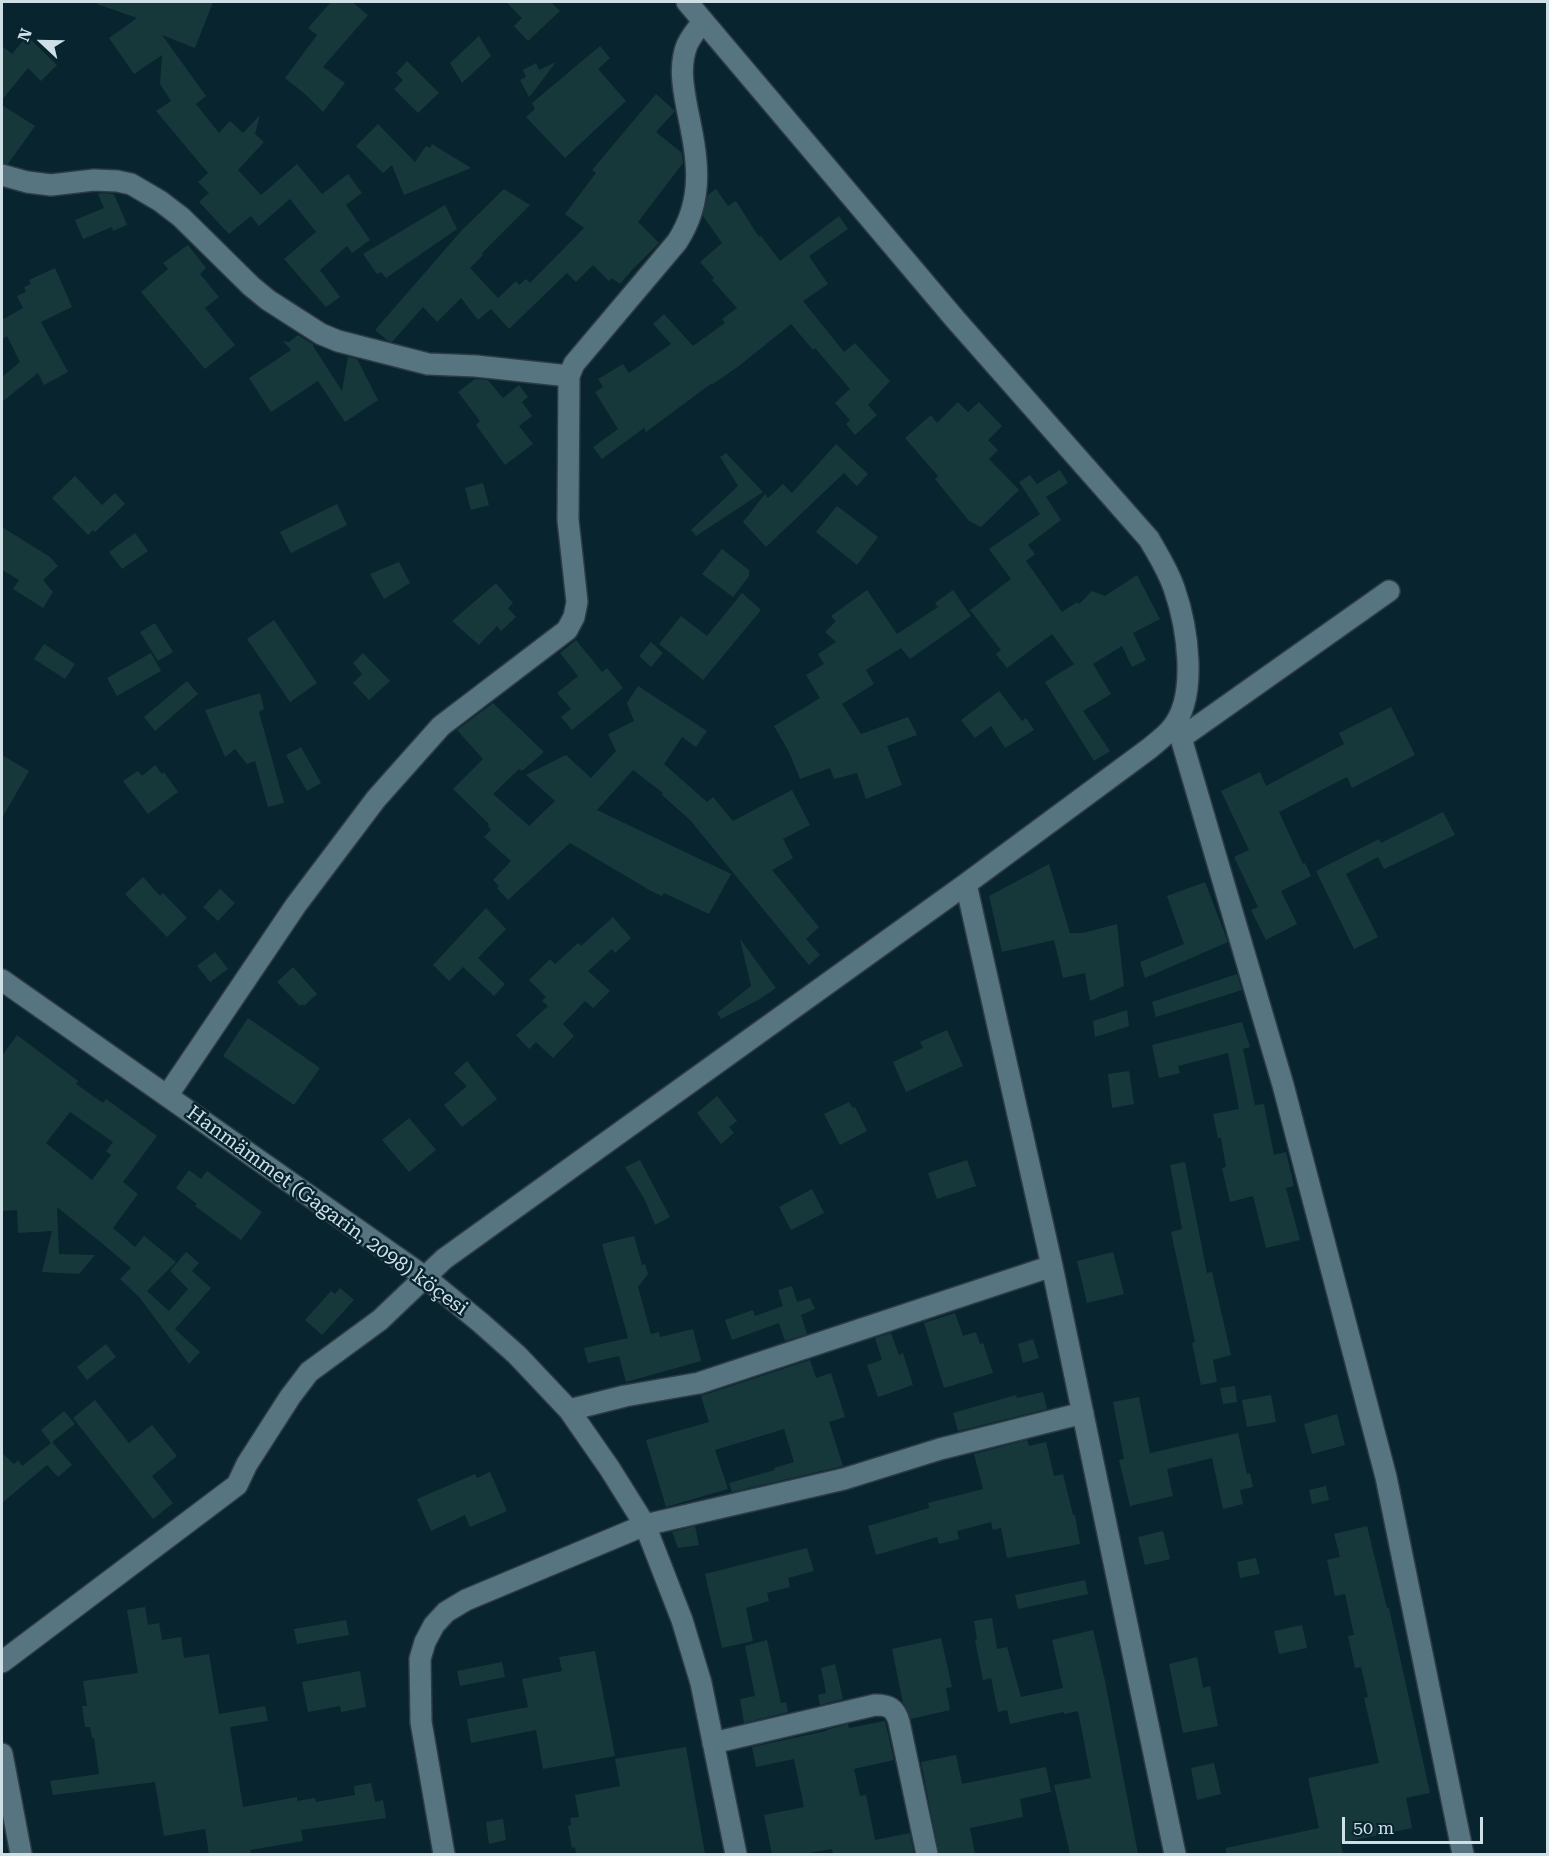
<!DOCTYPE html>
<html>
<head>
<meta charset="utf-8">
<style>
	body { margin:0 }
	#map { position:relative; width:1549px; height:1856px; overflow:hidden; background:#08242f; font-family:"Roboto Serif",serif }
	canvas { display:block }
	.frame { position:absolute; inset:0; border:3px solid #cfdfe6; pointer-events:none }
	.north { position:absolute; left:12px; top:12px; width:60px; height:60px; -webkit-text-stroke:4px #08242f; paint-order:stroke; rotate:292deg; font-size:16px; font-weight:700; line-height:24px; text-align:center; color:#cfdfe6 }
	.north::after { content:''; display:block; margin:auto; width:21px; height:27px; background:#cfdfe6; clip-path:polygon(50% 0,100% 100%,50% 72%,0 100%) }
	.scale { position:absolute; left:1342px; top:1817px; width:141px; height:27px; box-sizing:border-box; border:3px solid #cfdfe6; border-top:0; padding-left:8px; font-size:18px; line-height:21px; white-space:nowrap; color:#cfdfe6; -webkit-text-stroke:4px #08242f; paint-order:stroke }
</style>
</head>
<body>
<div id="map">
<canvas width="1549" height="1856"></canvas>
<div class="frame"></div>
<div class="north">N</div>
<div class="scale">50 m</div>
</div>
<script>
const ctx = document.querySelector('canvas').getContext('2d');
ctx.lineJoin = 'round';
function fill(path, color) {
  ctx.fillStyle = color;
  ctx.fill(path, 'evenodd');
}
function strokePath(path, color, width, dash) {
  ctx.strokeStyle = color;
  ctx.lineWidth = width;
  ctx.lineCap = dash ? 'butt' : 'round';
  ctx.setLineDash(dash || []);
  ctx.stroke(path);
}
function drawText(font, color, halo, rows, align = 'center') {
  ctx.font = font + ' "Roboto Serif",serif';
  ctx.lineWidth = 5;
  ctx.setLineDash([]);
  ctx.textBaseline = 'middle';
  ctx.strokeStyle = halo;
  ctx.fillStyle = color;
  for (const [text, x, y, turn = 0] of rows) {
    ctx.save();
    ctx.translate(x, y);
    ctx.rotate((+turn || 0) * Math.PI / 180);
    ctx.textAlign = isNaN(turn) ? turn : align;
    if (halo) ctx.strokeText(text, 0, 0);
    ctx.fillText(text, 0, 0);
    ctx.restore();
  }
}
const building = new Path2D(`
	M98,2H213L195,48L162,35L206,96L196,104L219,133L230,121L243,133L260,115L255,134L264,142L238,170L261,195L297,164L322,194L348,174L362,193L346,205L370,240L352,253L347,246L320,270L340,297L326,307L284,259L316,232L290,199L259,226L251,216L229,234L199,202L209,193L198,182L208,173L156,111L171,101L160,84L162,55L134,74L109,38L137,18L97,4Z
	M331,2H352L368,15L323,67L345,83L323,112L305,94L285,78L317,35L308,28Z
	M506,2H551L560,11L528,41L514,26L522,18Z
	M27,36L57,65L41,81L28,68L2,100V46L12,54Z
	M479,36L491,56L462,83L450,63Z
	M600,46L610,58L598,69L626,101L565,158L526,117L535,109L532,103Z
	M407,61L439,93L418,113L394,89L403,80L396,73Z
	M556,62L534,91L529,97L520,80L526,77L523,70L536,63L539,70Z
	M656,94L675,111L656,132L682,153L683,163L638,222L659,243L632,270L620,284L612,278L609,281L593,265L576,282L567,273L509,329L491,309L478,320L461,298L437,322L423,307L392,342L387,340L375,330L462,230L504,189L530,205L482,253L483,255L470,268L498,298L516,281L519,285L526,279L530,283L584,228L565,214L596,173L592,170Z
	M2,105L35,126L8,164L2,163Z
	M378,124L415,162L426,146L430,148L432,144L471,168L404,195L392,165L383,173L356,146Z
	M716,189L728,206L736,201L759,237L761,236L780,261L839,216L848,229L809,256L828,284L803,301L844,352L855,343L890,381L868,405L877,415L855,435L846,424L850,420L835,403L850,389L815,348L813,350L791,324L739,366L713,384L712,383L646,432L644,428L602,459L593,447L618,429L595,392L603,387L598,379L623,364L629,373L671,344L653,324L664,314L693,346L725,323L722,319L737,308L712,280L714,278L700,262L722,243L703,216L708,195Z
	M101,193L114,194L127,225L113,231L112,227L83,239L75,220L104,208L98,194Z
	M445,205L457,229L386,278L381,272L377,274L363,254Z
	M188,245L206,268L200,274L219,297L205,308L235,345L205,369L141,292L168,269L163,263Z
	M55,268L72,307L41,322L68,372L44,385L38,373L2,402V377L20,362L7,336L2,339V320L23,308L17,296L26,292L24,287L31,284L29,280Z
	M298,335L314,345L313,346L342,391L348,357L357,359L378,400L345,422L318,381L271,412L249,378L291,350L283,341L289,342Z
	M475,379L488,380L503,398L519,385L528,397L522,402L532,416L519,426L533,444L505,465L476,425L480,421L458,392Z
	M958,402L968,412L979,402L1002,426L988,440L998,450L989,459L1019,490L981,527L969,521L935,479L938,476L905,438L931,415L937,423Z
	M836,444L868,474L857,486L844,473L766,547L743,522L765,494L768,498L783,484L792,493Z
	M726,453L763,492L696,536L691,530L738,486L720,457Z
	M1060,470L1068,483L1046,497L1061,520L1028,545L1035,554L1026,561L1062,612L1077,602L1079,604L1092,591L1105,596L1137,575L1160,619L1133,633L1146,660L1132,667L1122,646L1093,664L1111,694L1083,711L1110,751L1094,761L1045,682L1074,664L1052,634L1007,668L996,654L1001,650L970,610L1011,579L989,549L1040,514L1019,482L1030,475L1037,484Z
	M75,476L102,505L115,493L125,504L95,532L93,530L88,535L52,498Z
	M483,483L489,505L471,510L465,488Z
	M337,504L347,525L291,553L280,532Z
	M837,506L878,537L857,565L816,532Z
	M2,527L50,557L58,566L43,580L53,592L43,608L13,589L19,580L2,570Z
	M135,533L148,551L122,569L109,552Z
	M722,549L749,570V576L733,597L702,574Z
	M399,562L410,583L384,599L370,574Z
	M496,583L513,603L508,608L516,617L501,631L497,626L479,645L452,621Z
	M867,590L897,634L938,607L935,603L953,590L971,616L910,659L901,648L866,670L874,684L842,704L861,734L908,717L917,735L887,746L902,785L866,799L857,773L834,779L830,768L800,779L789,752L774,726L820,698L806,675L824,664L818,654L836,642L825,632L836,621L831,616Z
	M742,593L761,610L703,680L659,644L681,616L707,636Z
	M274,620L317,683L290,702L247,639Z
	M155,623L173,652L158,661L140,632Z
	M576,640L602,672L607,668L623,688L572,730L561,717L571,709L557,693L578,676L560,653Z
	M651,642L663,653L651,667L639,656Z
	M44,644L75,664L65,679L34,659Z
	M151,653L161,671L117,696L107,678Z
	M363,653L390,681L369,700L353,683L362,674L353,663Z
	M187,681L198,694L155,731L144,717Z
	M638,686L707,731L696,747L682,737L664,764L707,802L713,797L733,821L792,790L810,825L783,839L793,858L772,870L819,927L806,939L820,955L809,965L690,820L662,795L663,793L633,770L597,810L731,874L709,914L664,893L662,896L651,891L570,843L508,900L497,888L499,886L493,880L511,861L484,837L491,830L488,826L489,824L453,789L483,759L457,730L493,703L544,752L522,771L519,769L493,794L529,826L555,801L526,775L566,755L591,778L616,751L608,734L634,721L627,703Z
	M999,691L1022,721L1026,718L1034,730L1005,748L991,726L975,738L961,720Z
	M260,693L264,709L259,712L284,803L268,807L255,761L247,764L235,749L225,757L205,710Z
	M1391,707L1415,755L1352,788L1347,777L1279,812L1303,864L1305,863L1311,876L1281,891L1297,924L1266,940L1251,910L1258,907L1234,857L1249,850L1221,791L1260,772L1266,786L1344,744L1339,733Z
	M301,747L321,783L307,791L286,755Z
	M2,755L29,771L2,818Z
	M155,765L162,774L164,772L178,792L148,814L123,781L138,771L142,776Z
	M1443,812L1455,835L1384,869L1378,857L1346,874L1378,937L1354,949L1316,871L1379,839L1381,843Z
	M1049,864L1070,933H1083L1117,924L1124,986L1090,1001L1085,973L1063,978L1054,940L1002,952L989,896Z
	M143,877L160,896L163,893L187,918L167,937L125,894Z
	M1205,882L1228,942L1145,978L1140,962L1184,944L1167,896Z
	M220,889L235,903L218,921L203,907Z
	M486,908L506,929L478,958L505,984L494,996L463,967L449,981L433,965Z
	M613,917L631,938L615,953L612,949L588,971L610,991L593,1008L585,1001L563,1024L574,1036L553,1058L536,1042L529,1049L516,1035L548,1006L542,1001L546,997L529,980L550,959L555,964L578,943L581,946Z
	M740,939L776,988L760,999L721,1019L717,1013L751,986Z
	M215,952L228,969L210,982L197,966Z
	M293,967L317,994L304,1006L303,1004L300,1006L277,982Z
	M1237,974L1242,990L1156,1017L1152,1002Z
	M1127,1010L1129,1026L1095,1037L1093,1021Z
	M248,1018L320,1068L294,1105L223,1056Z
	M1242,1022L1250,1047L1243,1049L1255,1105L1264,1104L1274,1155L1286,1152L1294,1186L1286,1188L1300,1240L1266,1248L1253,1196L1230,1202L1222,1168L1226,1167L1221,1138H1218L1213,1114L1239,1109L1228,1053L1178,1066L1180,1073L1159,1078L1152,1045Z
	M947,1030L963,1066L906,1092L893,1062L923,1048L920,1042Z
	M17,1035L78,1081L76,1084L103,1103L106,1099L157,1136L123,1182L138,1194L113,1228L135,1247L144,1236L176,1262L147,1291L169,1311L188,1289L170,1271L186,1252L199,1263L192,1271L211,1288L175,1329L200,1352L189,1364L140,1298L120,1279L131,1268L104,1245L57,1207L59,1254L95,1255L79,1274L42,1272L52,1231L18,1233L17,1210L2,1211V1056ZM70,1112L113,1142L106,1151L111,1155L92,1180L46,1143Z
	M467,1061L497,1099L462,1127L444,1105L467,1086L454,1073Z
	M1129,1071L1134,1104L1112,1108L1108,1074Z
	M717,1096L737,1121L729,1127L734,1133L721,1144L697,1113Z
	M849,1102L853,1108L855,1107L867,1131L840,1145L824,1114Z
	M409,1118L436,1150L409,1172L382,1140Z
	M640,1160L670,1217L655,1225L645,1200L625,1167Z
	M967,1160L976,1186L937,1199L928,1173Z
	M1185,1162L1207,1273L1212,1272L1231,1355L1213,1360L1217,1382L1201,1385L1192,1343L1195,1342L1171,1232L1182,1229L1170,1165Z
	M189,1170L201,1179L207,1171L262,1212L241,1240L195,1206L197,1204L176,1188Z
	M812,1189L824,1213L791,1230L779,1207Z
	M634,1236L642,1265L645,1264L648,1274L638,1287L651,1334L659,1332L660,1337L693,1329L701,1361L626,1382L619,1356L588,1363L584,1348L628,1338L602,1244Z
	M1113,1252L1124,1294L1087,1303L1077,1261Z
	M792,1286L797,1302L810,1298L815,1309L801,1315L807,1334L785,1341L779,1323L732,1340L725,1320L753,1310L755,1316L783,1306L778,1290Z
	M340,1288L354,1300L322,1335L305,1320L331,1291L335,1294Z
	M955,1313L963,1336L976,1332L980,1344L983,1343L993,1373L944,1388L924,1323Z
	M891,1333L899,1355L903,1353L913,1385L878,1397L867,1365L882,1360L875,1338Z
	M1033,1339L1039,1358L1023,1363L1018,1344Z
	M106,1344L116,1357L87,1380L77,1367Z
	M810,1360L816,1378L831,1373L845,1417L829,1422L843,1466L732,1492L729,1483L775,1470L774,1468L794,1462L784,1429L715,1450L728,1489L666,1507L646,1440L709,1422L701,1396Z
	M1235,1386L1237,1402L1223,1404L1220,1388Z
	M1043,1392L1047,1409L958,1431L953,1413L1016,1395L1017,1398Z
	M1271,1395L1276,1422L1247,1427L1242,1400Z
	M1139,1397L1150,1453L1238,1433L1247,1474L1250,1473L1253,1487L1240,1490L1243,1504L1223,1509L1212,1458L1167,1469L1173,1496L1130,1506L1119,1460L1124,1459L1113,1402Z
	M95,1400L129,1443L152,1425L177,1456L152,1476L173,1503L153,1519L73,1418Z
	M64,1411L75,1424L52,1442L72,1465L58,1477L47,1465L2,1503V1453L14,1464L18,1460L22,1466L51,1443L41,1430Z
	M1337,1414L1345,1445L1312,1454L1304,1424Z
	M1027,1440L1029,1446L1046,1442L1054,1476L1063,1474L1073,1515H1075L1080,1544L1007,1558L1001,1528L993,1530L991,1522L957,1531L959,1539L939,1544L937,1537L876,1555L868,1526L929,1508L928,1503L983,1489L974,1454Z
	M490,1472L507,1511L470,1527L465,1515L431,1531L417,1499L475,1474L477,1478Z
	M1326,1486L1329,1500L1312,1504L1309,1490Z
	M695,1526L699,1545L678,1548L672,1532Z
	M1367,1526L1387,1608H1389L1430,1793L1406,1798L1412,1828L1341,1843L1343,1854H1226V1848L1319,1828L1308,1778L1379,1763L1364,1698L1368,1697L1361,1667L1355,1668L1348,1636L1354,1635L1345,1594L1335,1596L1327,1560L1340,1557L1334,1534Z
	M1163,1531L1170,1559L1145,1565L1138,1537Z
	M807,1548L814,1571L788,1578L790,1587L767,1593L769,1601L746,1608L753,1641L722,1648L705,1574Z
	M1256,1558L1260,1574L1240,1578L1237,1562Z
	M1085,1580L1088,1594L1018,1609L1015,1595Z
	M145,1607L148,1625L159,1623L162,1640L181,1637L184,1658L209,1654L219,1714L265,1706L268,1721L230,1727L243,1807L297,1797V1801L315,1798L316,1802L355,1795L354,1786L371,1783L375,1802L383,1800L386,1818L301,1830L303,1841L250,1850L251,1854H209L205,1829L164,1836L155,1782L53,1795L50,1781L99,1774L94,1738H92L90,1727H85L82,1706H87L83,1681L138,1673L127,1610Z
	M992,1618L997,1649L1007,1647L1021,1697L1063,1688L1052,1640L1093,1630L1105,1681L1138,1854H1070L1054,1785L1091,1778L1078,1711L1064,1714V1712L1010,1724L1007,1710L998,1712L991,1678L983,1680L975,1640L977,1639L974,1621Z
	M346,1620L349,1635L297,1644L294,1629Z
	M1302,1625L1307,1648L1279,1654L1274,1631Z
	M941,1638L952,1687L946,1688L950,1710L911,1719L903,1703L892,1649Z
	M767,1640L781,1703L786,1702L788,1712L744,1723L740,1699L755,1696L745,1646Z
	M595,1651L615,1756L543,1769L536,1730L471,1743L467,1719L528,1707L522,1679L562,1671L559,1657Z
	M1197,1657L1203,1688L1210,1686L1218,1726L1183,1733L1169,1664Z
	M502,1662L505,1677L460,1686L457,1671Z
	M835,1664L843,1699L820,1705L818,1695L826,1693L821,1668Z
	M360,1671L366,1707L341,1712L340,1706L308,1712L302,1682Z
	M885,1721L894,1760L854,1769L860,1796L866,1795L875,1840L910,1833L914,1854H833L832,1849L803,1854H772L764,1815L804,1807L794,1759L756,1767L752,1747L826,1731V1730L848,1724L849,1728Z
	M686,1747L705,1854H576L575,1847L572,1848L568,1826L571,1825L570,1818L579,1817L575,1795L620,1786L615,1759Z
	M956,1755L962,1784L1046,1767L1051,1792L1020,1799L1023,1817L970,1828L975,1854H939L921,1762Z
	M1214,1763L1221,1794L1197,1800L1191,1768Z
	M503,1819L506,1840L489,1844L486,1822Z`);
const minor = new Path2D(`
	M2,175L27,182L51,185L94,180L117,181L131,184L160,201L181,217L251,286L268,300L321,334L338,341L428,364L476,366L569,376
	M1389,591L1181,738L1283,1085L1386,1477L1463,1854
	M966,884L1052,1266L1175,1854
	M2,980L425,1277L481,1323L517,1355L569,1410L610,1469L645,1525L682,1620L701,1683L736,1854
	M167,1096L296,905L376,799L441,726L567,630L574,617L577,602L568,520L569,376L574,364L677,242C706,198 697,156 687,108C683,87 679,65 687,45C691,36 697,29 703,22
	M569,1410L625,1396L699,1383L1052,1266
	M2,1662L237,1485L247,1464L290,1397L309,1372L380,1320L444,1259L966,884L1150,748C1157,742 1165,736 1171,729C1199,697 1187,625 1174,588C1168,570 1158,555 1149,539L955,319L687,2
	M713,1743L875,1705C889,1705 895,1708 899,1722L927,1854
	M2,1754L21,1854
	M444,1854L421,1722L420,1659L425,1642L434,1625L446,1612L466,1600L645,1525L844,1479L940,1449L1083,1413`);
const streetNames = [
	["Hanmämmet (Gagarin, 2098) köçesi",327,1211,36]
];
fill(building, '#17383b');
strokePath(minor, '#2e3b44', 24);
strokePath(minor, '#577481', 21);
drawText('20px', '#cfdfe6', '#08242f', streetNames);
</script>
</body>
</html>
